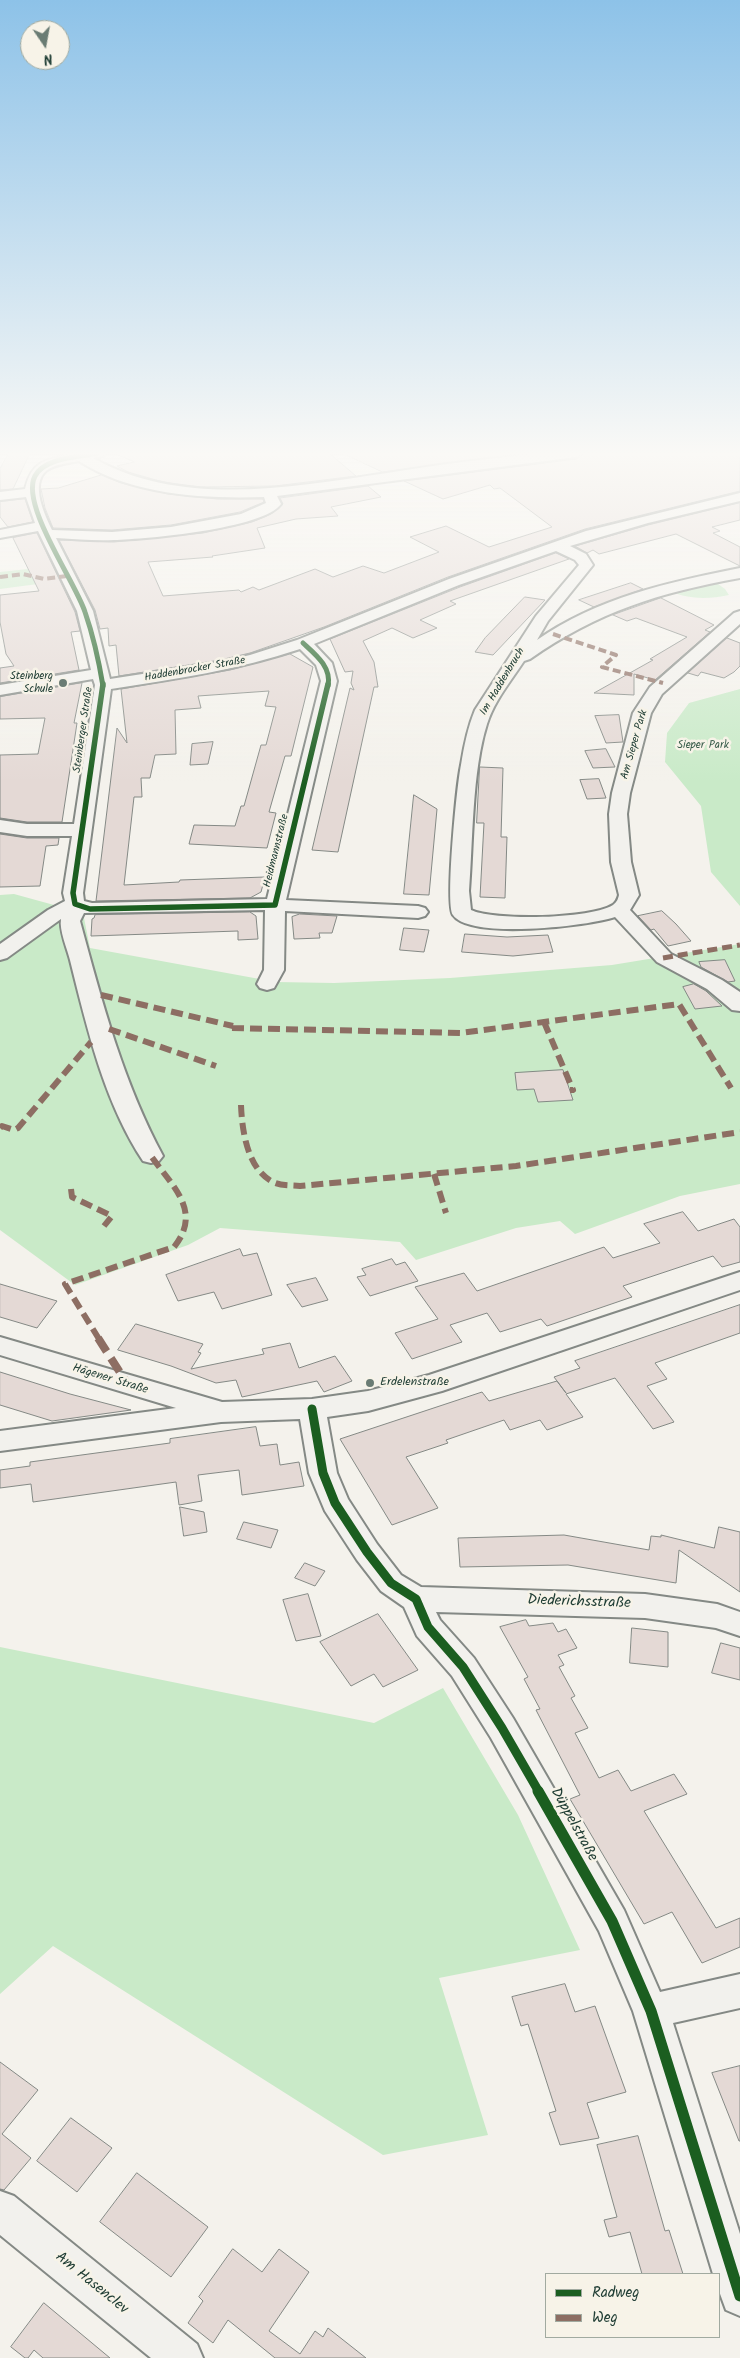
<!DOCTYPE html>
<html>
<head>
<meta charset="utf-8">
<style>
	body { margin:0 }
	#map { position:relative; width:740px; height:2358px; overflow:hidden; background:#f4f2ec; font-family:Kalam,sans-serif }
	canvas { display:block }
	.legend { position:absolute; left:545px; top:2273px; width:175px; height:65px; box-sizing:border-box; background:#f7f3e8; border:1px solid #a1aaa0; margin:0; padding:6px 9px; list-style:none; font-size:15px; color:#1f3d34 }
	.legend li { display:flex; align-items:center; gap:10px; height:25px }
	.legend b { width:25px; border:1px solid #a1aaa0 }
	.north { position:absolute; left:20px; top:20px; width:50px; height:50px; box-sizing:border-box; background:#f7f3e8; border:1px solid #a1aaa0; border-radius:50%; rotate:168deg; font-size:14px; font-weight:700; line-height:20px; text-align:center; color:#1f3d34 }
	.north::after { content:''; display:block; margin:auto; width:18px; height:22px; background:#6a7c74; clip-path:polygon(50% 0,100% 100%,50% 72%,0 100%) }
</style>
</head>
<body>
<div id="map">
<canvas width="740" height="2358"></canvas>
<ul class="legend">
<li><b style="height:6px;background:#1b5e20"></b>Radweg</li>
<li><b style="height:6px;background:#8d6e63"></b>Weg</li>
</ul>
<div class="north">N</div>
</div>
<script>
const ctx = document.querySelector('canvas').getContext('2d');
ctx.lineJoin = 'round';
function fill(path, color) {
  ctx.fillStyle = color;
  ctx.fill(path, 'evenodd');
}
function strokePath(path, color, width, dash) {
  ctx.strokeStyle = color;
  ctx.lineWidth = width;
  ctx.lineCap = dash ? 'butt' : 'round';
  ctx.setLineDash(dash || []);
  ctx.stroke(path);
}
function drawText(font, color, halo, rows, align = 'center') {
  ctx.font = font + ' Kalam,sans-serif';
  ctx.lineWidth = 5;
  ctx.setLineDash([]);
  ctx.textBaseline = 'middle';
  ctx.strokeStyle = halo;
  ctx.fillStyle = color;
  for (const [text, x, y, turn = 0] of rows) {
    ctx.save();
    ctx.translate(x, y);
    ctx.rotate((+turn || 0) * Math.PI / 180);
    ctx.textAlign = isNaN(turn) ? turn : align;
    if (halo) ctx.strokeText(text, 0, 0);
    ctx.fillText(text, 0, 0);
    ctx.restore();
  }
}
const green = new Path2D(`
	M46,567L53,582L0,589V572Z
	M714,581L725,589L729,595C710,599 688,600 671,591Z
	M740,689V906L711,872L701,806L665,762L667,733L689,703Z
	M14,894L83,913L90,948L276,982L334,983L450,978L612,965L740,944V1184L680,1196L575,1234L560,1221L516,1228L416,1260L400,1242L220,1228L188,1245L75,1285L0,1230V895Z
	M0,1647L374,1723L443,1688L518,1815L580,1950L439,1978L488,2135L383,2155L53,1946L0,1994Z`);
const building = new Path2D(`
	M9,453H30L13,489L0,490V469Z
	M114,453H329L356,476L275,486L200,487L163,482L128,472L117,466L134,462Z
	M342,453H528L383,472Z
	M585,453H740V491L585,529L448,577L324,627L250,653L220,660L119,676L116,645L109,646L108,628L100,629L95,610L59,540L114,542L203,533L252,522L271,514L283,504L280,498L368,486L381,497L331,507L338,516L296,519L257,528L265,548L212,556L213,557L148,562L163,596L239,590L241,592L253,587L259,590L315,569L333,577L363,566L384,573L439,552L410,537L446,526L489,547L552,527L500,488L494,489L490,485L443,499L404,481L576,459Z
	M102,475L121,483L168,494L217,499H263L264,502L240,512L171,525L112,530L53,528L45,508L41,489L58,488Z
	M25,499L33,522L8,527L0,517V502Z
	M740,503V520L712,527L720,531L713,533L740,547V566L676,534L599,554L593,550L587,553L575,546L648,525Z
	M37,533L75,612L80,631L71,632L79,670L0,683V668L14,666L6,654L0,622V595L39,591L13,538Z
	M556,553L569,559L450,601L456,604L420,620L437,628L413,638L392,628L363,641L374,662L378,687H374L338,852L312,850L350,688L354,690L351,683L353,671L345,672L330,639L460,587Z
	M631,583L643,589L594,607L579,600Z
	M525,597L545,600L493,655L475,652L485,638Z
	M661,598L714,625L705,630L710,632L655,680L634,674V695L594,693L653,660L650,659L687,637L636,618L627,621L613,615Z
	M727,638L740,643V666L734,672L724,678L701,672L698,676L688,673Z
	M290,654L313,667L291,756H285L269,812L276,813L267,848L189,844L194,825L235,826L241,806H244L261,745H266L276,707L265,706L269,691L198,696L201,708L175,710L176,754L155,755L150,778H141L142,797H134L124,885L179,882L180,880L265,877L261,892L250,898L96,901L117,728L127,743L121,689L230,670Z
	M82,683L74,723H77L62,822H27L0,818V755L38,754L45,718L0,719V697Z
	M619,715L623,742L606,743L595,716Z
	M213,742L208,764L190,765L192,744Z
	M606,749L615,767L593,768L585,751Z
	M480,767L503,768L501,837H507L505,898L480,897L484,823H477Z
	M599,779L606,798L587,799L580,780Z
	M414,795L437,809L429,895L404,894Z
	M0,834L27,838H59L58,845L46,846L40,886L0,887Z
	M662,911L676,924L691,941L668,946L654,929L651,930L638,916Z
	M250,912L256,916L258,939L238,940V931L91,936L92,919L94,918L95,915Z
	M300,914L337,916L332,933H319L320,938L294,939L292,917Z
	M404,928L429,930L424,952L400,950Z
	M465,934L507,937L548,935L553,952L513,956L462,952Z
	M725,960L735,981L728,982L701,967L699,962Z
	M694,984L706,991L722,1006L695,1009L683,987Z
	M563,1070L573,1100L538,1102L534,1089L517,1090L515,1073Z
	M683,1212L698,1231L734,1219L740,1227V1262L722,1267L713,1256L623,1286L632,1297L547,1326L541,1319L500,1332L487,1313L450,1325L462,1342L412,1359L395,1333L438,1319L415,1287L464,1273L477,1291L604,1247L613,1258L660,1243L644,1224Z
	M240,1249L243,1256L257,1253L272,1295L222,1309L214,1292L178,1301L166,1275Z
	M392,1259L396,1265L405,1262L418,1281L370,1296L357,1277L366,1275L362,1269Z
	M316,1278L328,1300L302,1307L287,1285Z
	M0,1284L57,1301L37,1328L0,1317Z
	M740,1305V1333L655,1363L667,1379L647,1386L674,1422L653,1429L615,1378L566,1394L583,1417L547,1430L540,1420L510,1430L504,1420L446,1440L448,1443L406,1457L438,1508L392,1525L340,1439L482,1392L489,1401L557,1381L566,1393L554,1377L580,1368L575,1361Z
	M136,1324L203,1344L198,1352L201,1353L191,1369L264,1354L262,1349L290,1343L299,1368L335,1356L352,1381L324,1392L317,1381L242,1397L236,1380L216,1383L171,1366L118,1350Z
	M0,1372L70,1394L131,1410L52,1421L0,1405Z
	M256,1427L260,1446L277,1444L280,1465L299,1462L304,1486L242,1495L239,1470L198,1475L202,1501L179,1505L176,1482L33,1502L31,1484L0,1488V1470L30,1466V1462L170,1443V1439Z
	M180,1507L204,1512L207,1532L184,1536Z
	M244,1522L278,1530L271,1548L237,1539Z
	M719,1527L740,1532V1592L679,1550L676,1583L568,1565L460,1567L458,1538L564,1535L649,1550L651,1536L661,1537V1535L714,1548Z
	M305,1563L325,1571L315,1586L295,1578Z
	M308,1594L321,1636L296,1641L283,1600Z
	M378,1614L418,1670L383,1687L374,1674L351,1686L320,1642Z
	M526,1620L529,1626L553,1623L558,1632L566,1629L577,1648L558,1655L564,1665L559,1667L575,1696L571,1698L588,1728L575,1733L599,1778L618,1770L631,1791L674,1774L687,1794L644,1811L716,1928L740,1918V1947L702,1963L672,1912L644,1924L570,1799L580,1795L536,1710L540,1709L524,1679L528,1677L500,1627Z
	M632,1628L668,1632V1667L630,1663Z
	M721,1643L740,1648V1680L712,1673Z
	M565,1984L575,2012L595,2006L626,2092L587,2103L599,2138L560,2145L549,2113L556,2111L528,2024L521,2026L512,1997Z
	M0,2062L38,2090L2,2134L31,2158L4,2190L0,2189Z
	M740,2066V2141H739L712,2073Z
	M71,2118L112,2148L77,2192L37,2161Z
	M638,2136L665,2231L669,2230L683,2274H642L630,2232L609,2237L604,2220L617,2217L597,2145Z
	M137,2173L208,2227L171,2277L100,2222Z
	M233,2249L262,2272L279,2249L309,2272L269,2331L300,2354L315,2331L323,2337L328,2328L366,2358H275L228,2320L213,2343L188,2323L203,2301L199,2297Z
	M44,2303L110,2358H43L34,2350L28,2358H25L11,2347Z`);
const minor = new Path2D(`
	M72,453H104L103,456L93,458C182,508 291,487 387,473C423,467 459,462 496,458C525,455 554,451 583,453L576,457L277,496L281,504C263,529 146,539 114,540C95,541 76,539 56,538L93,611L110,679L220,662L250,655L297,640L449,579L586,531L740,493V501L648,523L570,546L586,554L593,565L548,621L537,640C597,598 669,582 740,568V578C658,593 599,611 530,659L524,661C511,681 494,701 487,724C472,771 473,841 469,891L471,910C494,921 591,919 613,905C617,902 618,899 619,895L611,862L609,814L612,793L633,713L650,687L734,613L740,611V624L662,694L651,713L630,793L627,814L631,862L639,895L630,910L671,954L722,980L740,992V1011L732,1010L707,989L657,962L615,917C589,926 470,940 453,915C445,904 457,784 461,765C464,746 468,727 475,710L536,616L579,565L575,560L556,551L459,585L314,644L332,663L337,681L286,900L418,906L425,908L428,912L425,916L418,918L285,911L284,970L274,988L267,990L260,988L257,984L264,970L265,910L84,913L80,921C102,1002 123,1082 163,1156L159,1161L151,1163L143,1161C104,1102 87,1028 70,960C67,948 59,930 61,919L7,958L0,960V944L48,910L65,901L63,893L72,836H27L0,832V820L27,824H74L95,685L93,679L0,695V685L91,670L77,611L38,531L0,538V530L35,523L26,497L0,500V492L25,489C32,460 46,460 72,454ZM79,461C131,495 204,499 264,497L266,503L241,514L171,527L112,532L52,530C45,515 30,485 46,471C54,464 69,463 79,461ZM300,649L316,665L321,681L267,899L92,903L84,901L83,893L111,689C175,679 238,670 300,649Z
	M740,1272V1290L442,1391L368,1411L327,1417L337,1473L348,1499L377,1544L401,1575L421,1587L645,1594L717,1604L740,1612V1636L716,1628L645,1618L436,1612L440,1620L474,1658L513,1718L624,1910L660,1992L740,1974V2008L673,2023L740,2234V2316L726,2310L719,2291V2274H713L633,2011L599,1931L491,1738L452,1676L417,1636L404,1607L381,1591L357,1560L325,1511L309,1473L300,1419L221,1422L0,1451V1431L176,1408L0,1355V1337L222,1402L312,1399L368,1391L429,1375Z
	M0,2191L14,2196L197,2344L203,2358H151L0,2235Z`);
const quietFar3 = new Path2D(`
	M0,577L23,574L44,579L67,576
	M553,634L616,655L602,667L663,683`);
const quietFar2 = new Path2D(`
	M663,958L740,945`);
const quietFar1 = new Path2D(`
	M101,995L233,1026
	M544,1022L573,1090H570
	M232,1028L461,1033L679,1004L731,1088
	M109,1029L216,1066
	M241,1105C242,1130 247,1169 273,1182C281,1186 291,1185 300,1186L516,1166L740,1132
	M0,1128L2,1126L14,1130L18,1128L91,1042
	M434,1174L446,1213
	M71,1189L72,1197L112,1216L104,1226
	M99,1339L65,1284L174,1247C203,1211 172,1186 151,1156`);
const quiet = new Path2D(`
	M98,1338L128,1385`);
const cyclewayFar3 = new Path2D(`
	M98,453C80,457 45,457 35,476C20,505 75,581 85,612C93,635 99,662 103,686
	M303,643C315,654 332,667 328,686`);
const cyclewayFar2 = new Path2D(`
	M103,684L73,893L75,904L90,909L275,905L328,684`);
const cyclewayFar1 = new Path2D(`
	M312,1409L323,1473L335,1503L367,1552L391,1583L416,1599L428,1627L463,1667L502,1728L539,1792`);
const cycleway = new Path2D(`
	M538,1791L612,1921L651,2011L740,2296`);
const markers = [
	[63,683,5,"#6a7c74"],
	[370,1383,5,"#6a7c74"]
];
const farStreetnames = [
	["Haddenbrocker Straße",195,670,-10],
	["Im Haddenbruch",503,682,-59],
	["Steinberger Straße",84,730,-82],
	["Am Sieper Park",635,745,-74],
	["Heidmannstraße",277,851,-76]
];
const farPoinames = [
	["Steinberg",53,677],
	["Schule",53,690]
];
const farParknames = [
	["Sieper Park",703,746]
];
const streetNames = [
	["Hägener Straße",110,1380,17]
];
const poiNames = [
	["Erdelenstraße",380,1383]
];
const nearStreetnames = [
	["Diederichsstraße",579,1603,2],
	["Düppelstraße",573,1825,61],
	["Am Hasenclev",91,2284,39]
];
fill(green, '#c9eac8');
fill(building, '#e4d9d5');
strokePath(building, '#848985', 1);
strokePath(minor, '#848985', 4);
fill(minor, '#f2f1ed');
strokePath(quietFar3, '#8d6e63', 4, [8, 4]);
strokePath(quietFar2, '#8d6e63', 5, [10, 5]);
strokePath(quietFar1, '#8d6e63', 6, [12, 6]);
strokePath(quiet, '#8d6e63', 8, [16, 8]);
strokePath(cyclewayFar3, '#1b5e20', 5);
strokePath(cyclewayFar2, '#1b5e20', 5.5);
strokePath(cyclewayFar1, '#1b5e20', 9);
strokePath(cycleway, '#1b5e20', 11);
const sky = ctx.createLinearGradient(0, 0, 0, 783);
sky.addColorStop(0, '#8dc2e8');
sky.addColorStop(0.58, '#faf9f6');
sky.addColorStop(1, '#faf9f600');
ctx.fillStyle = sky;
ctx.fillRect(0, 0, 740, 783);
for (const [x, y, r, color] of markers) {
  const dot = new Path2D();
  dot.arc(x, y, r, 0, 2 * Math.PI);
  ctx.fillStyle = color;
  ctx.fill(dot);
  strokePath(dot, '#f7f3e8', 2);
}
drawText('11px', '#1f3d34', '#f7f3e8', farStreetnames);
drawText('11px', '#1f3d34', '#f7f3e8', farPoinames, 'right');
drawText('11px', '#3a5e4c', '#f7f3e8', farParknames);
drawText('12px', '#1f3d34', '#f7f3e8', streetNames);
drawText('12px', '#1f3d34', '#f7f3e8', poiNames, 'left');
drawText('15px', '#1f3d34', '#f7f3e8', nearStreetnames);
</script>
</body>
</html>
